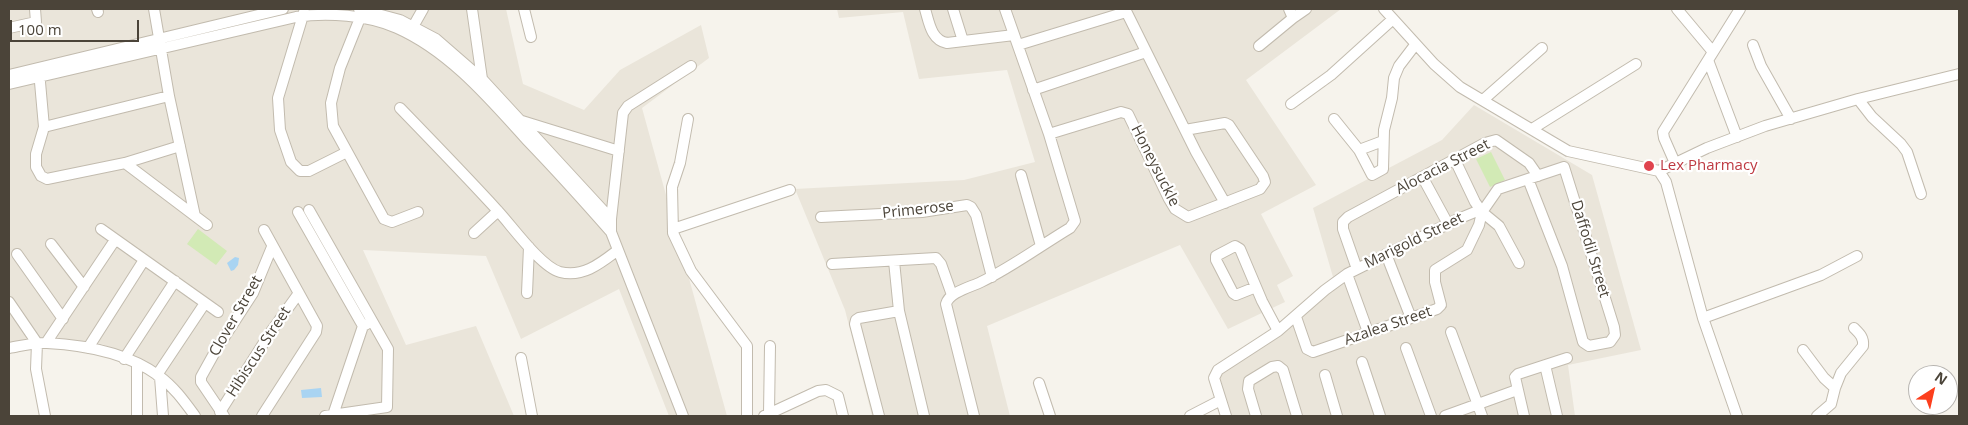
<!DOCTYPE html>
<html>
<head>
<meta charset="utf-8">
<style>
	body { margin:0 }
	#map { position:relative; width:1968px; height:425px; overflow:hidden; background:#f6f3ec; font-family:"Open Sans",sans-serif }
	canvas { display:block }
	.frame { position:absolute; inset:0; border:10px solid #4b4439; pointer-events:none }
	.north { position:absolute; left:1908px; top:365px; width:50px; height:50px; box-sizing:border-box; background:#fff; border:1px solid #b7b4b0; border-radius:50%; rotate:35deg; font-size:14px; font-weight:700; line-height:20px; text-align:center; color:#4b4439 }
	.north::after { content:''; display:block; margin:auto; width:18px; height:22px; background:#fc3f1d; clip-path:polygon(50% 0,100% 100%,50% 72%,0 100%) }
	.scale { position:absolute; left:10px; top:20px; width:129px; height:22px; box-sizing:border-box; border:2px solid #4b4439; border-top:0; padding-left:6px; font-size:15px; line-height:18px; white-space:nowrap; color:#4b4439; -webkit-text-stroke:4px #fff; paint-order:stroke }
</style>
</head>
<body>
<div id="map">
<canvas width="1968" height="425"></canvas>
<div class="frame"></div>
<div class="north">N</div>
<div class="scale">100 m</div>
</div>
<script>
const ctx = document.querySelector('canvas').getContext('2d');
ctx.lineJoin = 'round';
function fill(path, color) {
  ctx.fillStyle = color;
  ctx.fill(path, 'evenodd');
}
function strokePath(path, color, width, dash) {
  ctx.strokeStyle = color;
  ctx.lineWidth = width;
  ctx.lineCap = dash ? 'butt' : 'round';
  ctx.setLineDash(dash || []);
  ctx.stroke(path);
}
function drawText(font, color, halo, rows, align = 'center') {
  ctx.font = font + ' "Open Sans",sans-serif';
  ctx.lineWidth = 4.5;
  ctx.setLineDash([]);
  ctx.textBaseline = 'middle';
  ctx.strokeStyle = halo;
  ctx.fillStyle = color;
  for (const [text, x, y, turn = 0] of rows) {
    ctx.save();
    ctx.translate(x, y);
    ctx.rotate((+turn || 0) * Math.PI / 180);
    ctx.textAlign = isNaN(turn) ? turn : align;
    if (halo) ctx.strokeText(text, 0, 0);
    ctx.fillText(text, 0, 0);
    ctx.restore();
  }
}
const residential = new Path2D(`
	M9,9H506L523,84L584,110L620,70L701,25L709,58L642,108L727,416H669L619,289L521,339L486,256L363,250L406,345L476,326L514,416H197L149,364L102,344L58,338L9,343Z
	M837,9H1341L1246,80L1316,185L1261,214L1293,276L1277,285L1285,302L1228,329L1180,245L987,326L1010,416H872L845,310L795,189L964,180L1035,162L1007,70L919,79L903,12L839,18Z
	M1474,105L1592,175L1641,350L1568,365L1575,416H1228L1217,375L1333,277L1313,208L1442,140Z`);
const green = new Path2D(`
	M1491,152L1505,180L1490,187L1476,159Z
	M198,229L227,251L216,265L187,244Z`);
const water = new Path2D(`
	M235,257L239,258L238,265L234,270L231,271L227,263Z
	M321,388L322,397L302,398L301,390Z`);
const minor = new Path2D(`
	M97,9L98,12
	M154,9L169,96L195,216
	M359,9L400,20L436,39L482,79L611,219
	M472,9L482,79L480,81
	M524,9L531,37
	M925,9C929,22 931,40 947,43L1014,35
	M953,9L963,41
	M1125,9L1196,152L1225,203
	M1384,9L1434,64L1460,87L1551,141L1568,151L1659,171L1707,148L1765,126L1858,99L1959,74
	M1677,9L1713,52
	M304,12L278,98L280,130L291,162L300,171H309L347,152
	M362,13L340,68L331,103L333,126L384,219L392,222L418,212
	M1293,18L1306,9
	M9,28L36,22L35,9
	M410,32L423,9
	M1018,45L1126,12
	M1753,45L1761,66L1791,119
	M1259,46L1293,18L1289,9
	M1708,60L1737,137
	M39,71L44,127L36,154V167L41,176L47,179L125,163L180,146
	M9,75L283,9
	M9,84L296,17C326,12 369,15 397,28C449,51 489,98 526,139C555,169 583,200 611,232
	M1033,90L1146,52
	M1858,99L1872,117L1901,144L1907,152L1921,194
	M1483,100L1542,48
	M1291,104L1331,75L1393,19
	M400,108C433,142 466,176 498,211C512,226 541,267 560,272C583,278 601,263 618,250
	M688,119L680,163L672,187L673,233L691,271L747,346V416
	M1334,119L1359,150L1372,175L1383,169L1384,130L1392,98L1394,78L1399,66L1415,45
	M522,121L619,151
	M44,127L169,96
	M1532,129L1636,64
	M1049,134L1121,112L1128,114L1169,199L1175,209L1188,217L1260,189L1265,182L1263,176L1229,125L1225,123L1185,130
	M1359,150L1383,141
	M1455,160L1475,202L1482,212L1499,226L1519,263
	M125,163L207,225
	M1675,163L1664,138L1663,132L1740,9
	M1659,171L1666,182L1703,318L1737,416
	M1021,175L1041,246
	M1423,178L1448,224
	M1528,179L1562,266L1583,342L1589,346L1610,342L1615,335L1614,327L1564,167
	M309,210L388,349L387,407L325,416
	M298,212L363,326
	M821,217L922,212L967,205L971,207L976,215L992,277
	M101,229L218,312
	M673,229L790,190
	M474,233L498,211
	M51,244L84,287
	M17,254L63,319
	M1386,254L1411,318
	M894,261L899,311L924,416
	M832,264L936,258L941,264L952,295
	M1357,269L1343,229V222L1348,217L1485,143L1496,140L1529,163L1538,176
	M1347,274L1368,332
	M1256,287L1236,295L1233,293L1216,260V256L1235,246L1240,249L1262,301L1278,331
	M527,293L529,247
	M9,302L37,343L36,369L45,416
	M1296,317L1307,349L1313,352L1437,309L1441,305L1435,282V270L1467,250L1479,225L1482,212L1498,189L1564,167
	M1703,318L1821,275L1857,256
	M1451,332L1482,416
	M46,343L115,240
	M9,348C21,346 34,342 47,343C84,345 128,353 159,376C174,387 184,401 195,416
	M88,348L144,260
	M1406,348L1431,416
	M1803,350L1824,378L1835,388
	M521,358L532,416
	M124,359L175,281
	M1362,362L1380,416
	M137,364V416
	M1545,365L1557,416
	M157,375L205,303
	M1325,375L1337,416
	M160,377L163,416
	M1039,383L1050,416
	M220,412L270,333L299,293
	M769,413L770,346
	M333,415L363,326L367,324
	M224,416L201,382V377L216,350L253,293L272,247
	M262,416L316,332L317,326L264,230
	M683,416L611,232V219L623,113L628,106L691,66
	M764,416L818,391L826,390L838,396L843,416
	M879,416L855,324L856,320L859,318L899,311
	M974,416L946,304C949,292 971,287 981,282C1012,267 1040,246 1070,228L1075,221L1049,134L1005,9
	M1190,416L1221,400
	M1226,416L1214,378L1218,370L1278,331L1325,290L1347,274L1458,219L1475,212H1482
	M1256,416L1248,389L1249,381L1272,367L1278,366L1283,370L1297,416
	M1445,416L1517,390
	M1524,416L1515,377L1518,374L1567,358
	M1817,416L1831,404L1835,388L1841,373L1863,346C1864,337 1859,333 1854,328`);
const markers = [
	[1649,166,6,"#e0444e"]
];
const streetNames = [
	["Honeysuckle",1155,166,63],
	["Alocacia Street",1443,167,-27],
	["Primerose",918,210,-6],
	["Marigold Street",1414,241,-26],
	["Daffodil Street",1590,249,73],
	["Clover Street",236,316,-60],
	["Azalea Street",1388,326,-19],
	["Hibiscus Street",259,352,-57]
];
const healthNames = [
	["Lex Pharmacy",1660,166]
];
fill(residential, '#eae5da');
fill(green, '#d2eab5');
fill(water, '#a9d4f2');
strokePath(minor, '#c2bbae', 12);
strokePath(minor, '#fff', 10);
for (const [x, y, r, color] of markers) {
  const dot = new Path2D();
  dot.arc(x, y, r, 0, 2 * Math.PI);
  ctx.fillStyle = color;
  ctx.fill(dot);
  strokePath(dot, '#fff', 2);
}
drawText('15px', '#4b4439', '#fff', streetNames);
drawText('15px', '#be3a42', '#fff', healthNames, 'left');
</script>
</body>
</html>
